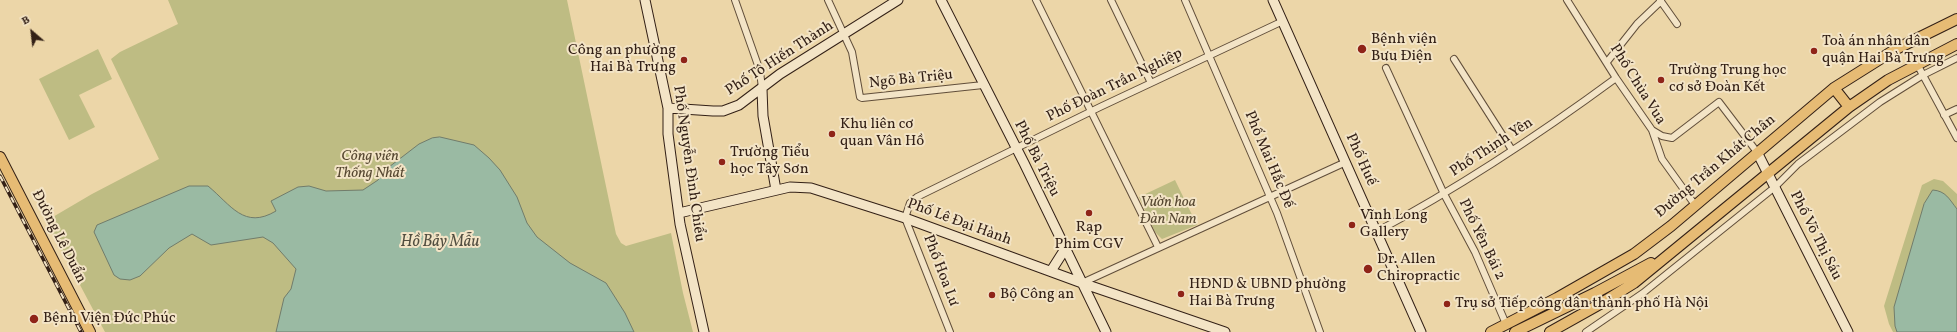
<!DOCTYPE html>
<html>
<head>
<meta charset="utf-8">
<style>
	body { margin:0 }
	#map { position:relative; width:1957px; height:332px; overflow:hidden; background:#ecd6a8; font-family:Vollkorn,serif }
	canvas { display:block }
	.north { position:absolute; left:12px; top:12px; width:40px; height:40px; -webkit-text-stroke:3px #f3e4c6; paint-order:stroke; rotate:332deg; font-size:11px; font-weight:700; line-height:16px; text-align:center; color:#332016 }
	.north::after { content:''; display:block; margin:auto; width:14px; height:18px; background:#332016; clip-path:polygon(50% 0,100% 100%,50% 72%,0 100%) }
</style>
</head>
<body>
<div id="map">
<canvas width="1957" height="332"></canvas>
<div class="north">B</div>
</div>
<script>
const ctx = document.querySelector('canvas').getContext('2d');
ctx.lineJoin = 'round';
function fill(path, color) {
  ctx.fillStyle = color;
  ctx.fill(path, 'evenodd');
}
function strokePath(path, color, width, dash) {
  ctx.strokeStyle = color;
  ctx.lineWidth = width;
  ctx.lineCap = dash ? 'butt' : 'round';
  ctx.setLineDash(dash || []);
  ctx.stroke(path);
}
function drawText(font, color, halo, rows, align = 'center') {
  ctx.font = font + ' Vollkorn,serif';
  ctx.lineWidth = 4;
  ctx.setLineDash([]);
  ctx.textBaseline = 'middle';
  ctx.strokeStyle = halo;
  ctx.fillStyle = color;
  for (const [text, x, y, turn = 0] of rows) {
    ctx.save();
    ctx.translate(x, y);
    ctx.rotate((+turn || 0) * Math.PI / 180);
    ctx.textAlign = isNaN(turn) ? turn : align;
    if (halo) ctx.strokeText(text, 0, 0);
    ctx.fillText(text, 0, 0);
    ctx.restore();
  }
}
const green = new Path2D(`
	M168,0H567L616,234L621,243L626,246L671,233L683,293L693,332H105L46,221L92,194L159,159L111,59L120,52L178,24Z
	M98,49L112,79L79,95L95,127L69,140L39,79Z
	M1934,179L1943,181L1957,194V332H1893L1889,324L1884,306L1922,185Z
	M1175,180L1197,225L1162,239L1155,232L1139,197Z`);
const water = new Path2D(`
	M440,137L474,145L489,158L500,170L517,197L527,223L537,237L570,263L606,283L625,313L634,332H276L284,298L291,289L296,269L273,243L263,237L211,245L192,234L169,248L140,276L130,280L120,279L114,275L94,232L97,225L189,186H208C231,205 244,230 276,211L271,201L298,187L309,186L326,191L363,190L378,180L389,167L419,144L432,138Z
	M1933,190C1946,191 1949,199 1957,209V332H1897L1895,326L1894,307L1924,204Z`);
const street = new Path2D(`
	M735,0L760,71L762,89
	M828,0L852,52L860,97L862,98L983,85
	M1036,0L1158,247
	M1111,0L1151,83
	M1185,0L1277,213L1320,332
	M1567,0L1616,78L1652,130L1662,159L1695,205
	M1660,0L1677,24
	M1454,59L1512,150
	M1607,62L1637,24L1661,1
	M1917,64L1957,138
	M1386,68L1444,194L1475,252L1506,324
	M1944,115L1957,109
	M1652,130L1662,136L1672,138L1719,102L1757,152
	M1376,232C1460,187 1540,134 1616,78
	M1082,283L1346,162
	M950,332L905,218L910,203L917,197L1100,107L1283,21
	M1586,332L1643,293L1775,187L1798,164L1880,102L1923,75L1957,58`);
const secondary = new Path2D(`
	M645,0L668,108V134L680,224L704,332
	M941,0L1024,163L1106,332
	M1273,0L1421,332
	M762,89L763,116L776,190
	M668,108L713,111H723L739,105L780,74L898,0
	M1757,152L1848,332
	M679,213L790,187L811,188L905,218L1082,283L1225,332
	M1051,271L1065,249`);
const primary = new Path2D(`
	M1834,88L1849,107
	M0,157L90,332
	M1491,332L1557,298L1634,254L1671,226L1834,88L1896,49L1957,19
	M1515,332L1595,293L1651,263
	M1550,332L1600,304L1634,283L1849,107L1888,80L1957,44`);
const rail = new Path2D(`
	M0,176L81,332`);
const markers = [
	[1362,49,5,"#8f2418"],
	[1814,51,4,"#8f2418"],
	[684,60,4,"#8f2418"],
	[1661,80,4,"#8f2418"],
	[832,134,4,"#8f2418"],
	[722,162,4,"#8f2418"],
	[1089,213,4,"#8f2418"],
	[1352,225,4,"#8f2418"],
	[1368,269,5,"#8f2418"],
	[1181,294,4,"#8f2418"],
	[992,295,4,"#8f2418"],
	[1447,304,4,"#8f2418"],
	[34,319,5,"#8f2418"]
];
const poiNames = [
	["Bệnh viện",1371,40],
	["Bưu Điện",1371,57],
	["Toà án nhân dân",1822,42],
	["quận Hai Bà Trưng",1822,59],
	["Công an phường",676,51,"right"],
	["Hai Bà Trưng",676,68,"right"],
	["Trường Trung học",1669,71],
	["cơ sở Đoàn Kết",1669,88],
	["Khu liên cơ",840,125],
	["quan Vân Hồ",840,142],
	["Trường Tiểu",730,153],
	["học Tây Sơn",730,170],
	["Vĩnh Long",1360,216],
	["Gallery",1360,233],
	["Rạp",1089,228,"center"],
	["Phim CGV",1089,245,"center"],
	["Dr. Allen",1377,260],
	["Chiropractic",1377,277],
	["HĐND & UBND phường",1189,285],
	["Hai Bà Trưng",1189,302],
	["Bộ Công an",1000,295],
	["Trụ sở Tiếp công dân thành phố Hà Nội",1455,304],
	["Bệnh Viện Đức Phúc",43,319]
];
const streetNames = [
	["Phố Tô Hiến Thành",780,59,-33],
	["Ngõ Bà Triệu",911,80,-6],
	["Phố Chùa Vua",1637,85,58],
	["Phố Đoàn Trần Nghiệp",1115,86,-26],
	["Phố Thịnh Yên",1492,148,-33],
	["Phố Bà Triệu",1036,159,63],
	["Phố Mai Hắc Đế",1268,160,67],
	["Phố Huế",1360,160,66],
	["Phố Nguyễn Đình Chiểu",688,164,82],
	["Đường Trần Khát Chân",1716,167,-40],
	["Phố Lê Đại Hành",959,223,20],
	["Phố Võ Thị Sáu",1815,236,63],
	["Đường Lê Duẩn",58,237,63],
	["Phố Yên Bái 2",1481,240,64],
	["Phố Hoa Lư",940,271,69]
];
const parkNames = [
	["Công viên",370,157],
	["Thống Nhất",370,174],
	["Vườn hoa",1168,203],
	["Đàn Nam",1168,220]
];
const waterNames = [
	["Hồ Bảy Mẫu",440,243]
];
fill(green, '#bebc83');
fill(water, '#9abaa3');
strokePath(water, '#717c6b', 1);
strokePath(street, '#614e3a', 8);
strokePath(secondary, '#332016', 11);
strokePath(primary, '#332016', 12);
strokePath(street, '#f3e4c6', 6);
strokePath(secondary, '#f3e4c6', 9);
strokePath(primary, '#e6bb74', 10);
strokePath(rail, '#332016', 3.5);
strokePath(rail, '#f3e4c6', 2, [6]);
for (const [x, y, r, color] of markers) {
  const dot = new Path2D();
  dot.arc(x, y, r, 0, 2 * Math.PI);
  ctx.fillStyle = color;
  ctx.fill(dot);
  strokePath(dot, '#f3e4c6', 1.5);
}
drawText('15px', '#332016', '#f3e4c6', poiNames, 'left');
drawText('15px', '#332016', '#f3e4c6', streetNames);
drawText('italic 15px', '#564731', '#f3e4c6', parkNames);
drawText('italic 16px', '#524e40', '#f3e4c6', waterNames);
</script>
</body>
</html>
